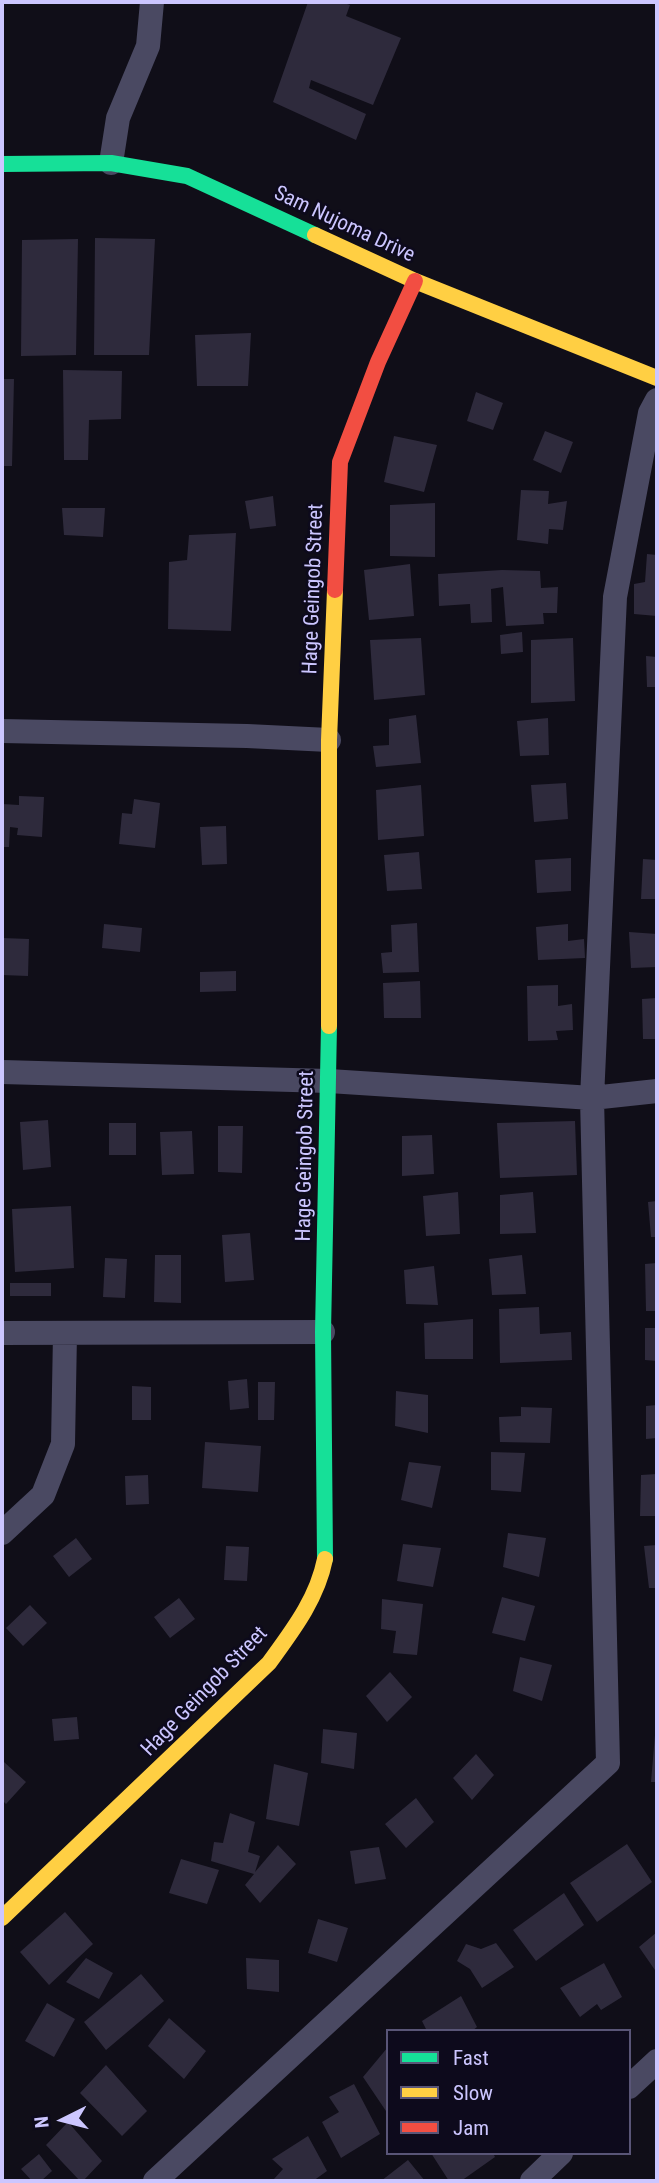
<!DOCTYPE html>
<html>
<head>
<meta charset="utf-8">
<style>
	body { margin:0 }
	#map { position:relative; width:659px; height:2183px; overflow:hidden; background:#100e18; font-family:"Roboto Condensed",sans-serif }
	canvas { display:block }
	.frame { position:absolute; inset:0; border:4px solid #ccc6ff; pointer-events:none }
	.legend { position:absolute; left:386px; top:2029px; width:245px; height:126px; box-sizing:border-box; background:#0d0a1c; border:2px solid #595577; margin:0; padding:9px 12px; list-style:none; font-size:21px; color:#ccc6ff }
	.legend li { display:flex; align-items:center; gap:14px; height:35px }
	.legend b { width:35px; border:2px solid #595577 }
	.north { position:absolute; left:28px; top:2085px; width:70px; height:70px; -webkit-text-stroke:5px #0d0a1c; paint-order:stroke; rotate:264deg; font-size:19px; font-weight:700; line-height:28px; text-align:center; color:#ccc6ff }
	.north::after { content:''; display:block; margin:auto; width:24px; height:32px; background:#ccc6ff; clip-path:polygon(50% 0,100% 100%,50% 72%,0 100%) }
</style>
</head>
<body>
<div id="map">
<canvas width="659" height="2183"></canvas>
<div class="frame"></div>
<ul class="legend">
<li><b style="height:9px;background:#16e098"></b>Fast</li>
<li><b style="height:9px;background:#ffcf43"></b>Slow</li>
<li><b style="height:9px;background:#f24e42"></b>Jam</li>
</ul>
<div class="north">N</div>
</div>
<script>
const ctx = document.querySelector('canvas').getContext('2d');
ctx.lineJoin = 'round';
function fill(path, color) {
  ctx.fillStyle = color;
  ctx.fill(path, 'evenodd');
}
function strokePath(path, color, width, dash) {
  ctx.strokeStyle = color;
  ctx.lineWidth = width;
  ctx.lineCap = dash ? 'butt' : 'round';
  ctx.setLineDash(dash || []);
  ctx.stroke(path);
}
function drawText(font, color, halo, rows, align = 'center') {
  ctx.font = font + ' "Roboto Condensed",sans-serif';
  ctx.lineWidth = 5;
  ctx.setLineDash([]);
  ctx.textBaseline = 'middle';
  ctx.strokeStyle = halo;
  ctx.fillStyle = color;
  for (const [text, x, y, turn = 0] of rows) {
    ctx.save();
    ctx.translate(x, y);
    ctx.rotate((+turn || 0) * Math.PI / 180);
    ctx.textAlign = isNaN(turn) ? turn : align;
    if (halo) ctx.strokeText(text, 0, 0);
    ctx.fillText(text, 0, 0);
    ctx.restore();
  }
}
const building = new Path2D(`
	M308,2H341L350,5L346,16L401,38L373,105L311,80L309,88L366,114L356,140L273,102Z
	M95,238L155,239L149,355H94Z
	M78,239L76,355L21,356L22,240Z
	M251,333L248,386H197L195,335Z
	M63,370L122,371L121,419L89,420L88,460H64Z
	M2,379H14L12,466H2Z
	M476,392L503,403L493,430L467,421Z
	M545,431L573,442L561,473L533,460Z
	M394,436L437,445L424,492L384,482Z
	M521,490L549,491L548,504L567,501L563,530L549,529L548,544L517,540Z
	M273,496L276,526L250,529L245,501Z
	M435,503V557L390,556V505Z
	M62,508H105L103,537L64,535Z
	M236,533L231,631L168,629L169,562L187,560L189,535Z
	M647,554L657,555V616L634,614V584L645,582Z
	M410,564L414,616L369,620L364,570Z
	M502,570L540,571L541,588L558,587L557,613H543L544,624L506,626L503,587L491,589L492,622L471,623L470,604L439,606L438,574Z
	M522,632L523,652L501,654L500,635Z
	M421,638L425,695L374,700L370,640Z
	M573,638L575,701L531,703V640Z
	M646,656L657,657V687H647Z
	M416,715L421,763L376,767L373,746L389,745V719Z
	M548,718L549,755L520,756L517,721Z
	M566,783L568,819L534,822L531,785Z
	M421,785L424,836L378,840L376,790Z
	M19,796L44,797L42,837L17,835L18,828L10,827L9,847H2V804L19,805Z
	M134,799L160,803L155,848L119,844L122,813L132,814Z
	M226,826L227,864L202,865L200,827Z
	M419,852L422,889L387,891L384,855Z
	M571,858V891L537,893L535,860Z
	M643,859L657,860V899H641Z
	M417,923L419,972L383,973L381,953L392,952L391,925Z
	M104,924L142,928L140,952L102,948Z
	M568,924V941L584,939L585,958L538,960L536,927Z
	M629,932L657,934V967L631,968Z
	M2,938L29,939L28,976L2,975Z
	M236,971V991L200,992V972Z
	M420,981L421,1018H384L383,983Z
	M558,985V1006L572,1004L573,1030L556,1031L558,1040L528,1041L527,986Z
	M657,998V1039H643L642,999Z
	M48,1120L51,1167L23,1170L20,1122Z
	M575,1121L577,1175L500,1178L497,1123Z
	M109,1123H136V1155H109Z
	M218,1126H243L242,1173L218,1172Z
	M192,1131L194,1174L162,1175L160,1132Z
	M432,1135L434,1174L402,1176V1136Z
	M458,1192L460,1234L426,1236L423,1196Z
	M533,1192L536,1233L500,1234V1195Z
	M657,1201V1237H651L648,1202Z
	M71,1206L74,1268L15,1272L12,1209Z
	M250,1233L254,1280L225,1282L222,1235Z
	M155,1255H181V1303L154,1302Z
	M522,1255L526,1294L492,1295L489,1259Z
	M105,1258L127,1259L125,1298L103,1297Z
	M657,1263V1311H646L645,1264Z
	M434,1266L438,1305L406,1304L404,1270Z
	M10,1283H51V1296H10Z
	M539,1307L540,1334L571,1332L572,1360L500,1363L499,1309Z
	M473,1319V1359H425L424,1323Z
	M645,1328H657V1361L645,1360Z
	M247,1379L249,1408L230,1410L228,1381Z
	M258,1382H275L274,1420H258Z
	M132,1386L151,1387V1420H132Z
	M396,1391L428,1395V1433L395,1426Z
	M657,1405V1438L646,1439V1406Z
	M521,1407L552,1408L550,1443L500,1442L499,1417L521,1416Z
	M205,1442L261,1446L258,1492L202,1488Z
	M491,1452L525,1453L521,1492L491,1490Z
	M409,1462L441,1466L432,1508L401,1500Z
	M657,1474V1516H640L641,1475Z
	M148,1475L149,1504L126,1505L125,1476Z
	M508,1533L546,1538L539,1577L503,1567Z
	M76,1538L92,1559L69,1577L53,1556Z
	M403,1544L441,1548L433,1587L397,1581Z
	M657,1545V1588H649L644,1546Z
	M226,1546L249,1547L247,1581L224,1580Z
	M502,1597L535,1606L525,1641L492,1633Z
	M179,1598L195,1619L170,1638L154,1617Z
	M382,1599L423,1604L417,1655L393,1653L396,1631L381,1629Z
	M30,1605L47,1623L23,1646L6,1628Z
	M520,1657L552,1665L542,1701L513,1691Z
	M390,1672L412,1697L387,1722L366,1696Z
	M77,1717L79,1739L54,1741L52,1719Z
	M323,1729L357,1733L354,1769L321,1763Z
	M655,1735H657V1782H651Z
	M476,1754L494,1775L472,1800L453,1778Z
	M4,1762L26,1782L6,1804L2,1800V1764Z
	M274,1764L308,1773L299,1826L266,1819Z
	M416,1798L434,1822L406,1848L385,1824Z
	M230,1813L255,1822L248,1852L260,1856L255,1872L278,1845L296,1864L260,1903L245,1885L254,1874L211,1861L214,1842L223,1843Z
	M627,1844L652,1882L597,1922L570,1883Z
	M379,1847L386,1879L355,1884L350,1851Z
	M181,1859L219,1870L207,1904L169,1893Z
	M564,1893L584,1925L536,1961L513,1930Z
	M65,1912L93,1944L49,1985L20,1952Z
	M318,1919L348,1928L337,1962L308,1953Z
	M657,1932V1973L639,1947Z
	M496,1943L514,1967L482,1988L470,1969L457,1961L466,1944L481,1949Z
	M86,1958L113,1973L99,1999L66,1982Z
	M246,1958L279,1960V1992L247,1989Z
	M604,1963L622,1997L601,2010L597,2004L580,2017L560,1988Z
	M141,1974L164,2001L106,2050L84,2022Z
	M461,1996L477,2027L472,2031H427L422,2021Z
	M47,2003L75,2019L54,2057L25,2041Z
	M169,2018L206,2051L184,2079L148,2046Z
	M388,2047V2109L386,2111L363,2077Z
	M106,2065L147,2111L122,2136L80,2093Z
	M354,2084L380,2134L341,2158L322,2122L339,2112L329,2097Z
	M68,2122L102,2161L83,2181H80L46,2145Z
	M308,2136L327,2171L313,2181H276L274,2179L283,2169L272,2159Z
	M431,2153H493L495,2157L461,2181H449Z
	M39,2154L52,2171L41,2181H32L21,2169Z
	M408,2160L425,2181H381Z`);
const street = new Path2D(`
	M111,163L118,118L148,46L152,2
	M2,731L247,736L329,740
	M2,1072L329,1081L592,1098L657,1091
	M2,1333L323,1332
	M2,1533L43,1495L63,1444L65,1334
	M629,2087L657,2061
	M155,2181L608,1763L592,1098L615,597L650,413L657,400
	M532,2181L561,2153`);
const fast = new Path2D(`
	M2,164L111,163L187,176L315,235
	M325,1559L323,1332L329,1026`);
const slow = new Path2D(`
	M315,235L415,281L657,378
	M329,1026V740L335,590
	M2,1918L269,1663C293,1630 317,1599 325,1559`);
const jam = new Path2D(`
	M335,590L340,462L378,362L415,281`);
const streetNames = [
	["Sam Nujoma Drive",344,225,25],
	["Hage Geingob Street",314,589,-88],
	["Hage Geingob Street",306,1156,-89],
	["Hage Geingob Street",205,1692,-46]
];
fill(building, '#2e2a3c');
strokePath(street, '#4a4962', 24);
strokePath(fast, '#16e098', 16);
strokePath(slow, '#ffcf43', 16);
strokePath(jam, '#f24e42', 16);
drawText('21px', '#ccc6ff', '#0d0a1c', streetNames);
</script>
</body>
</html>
